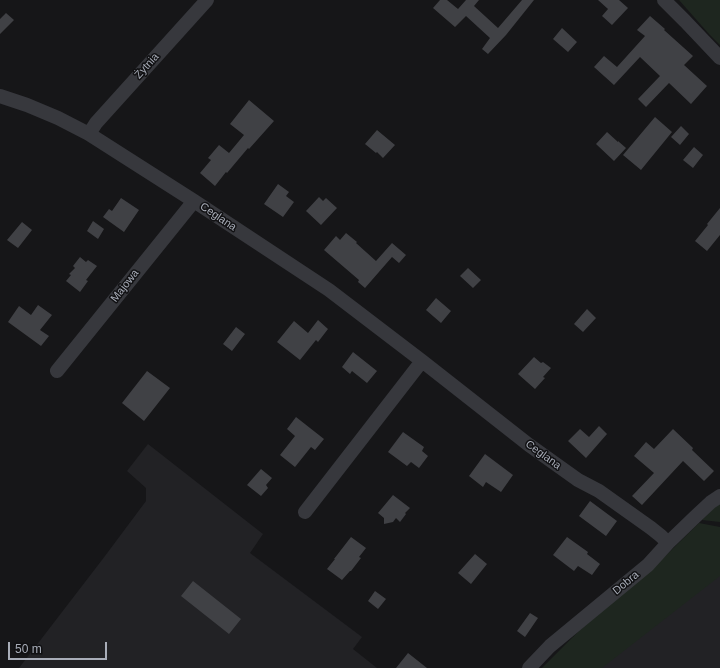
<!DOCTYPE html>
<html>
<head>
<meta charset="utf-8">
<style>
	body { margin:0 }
	#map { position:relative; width:720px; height:668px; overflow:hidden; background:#161618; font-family:Arial,sans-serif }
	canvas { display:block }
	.scale { position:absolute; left:8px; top:642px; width:99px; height:18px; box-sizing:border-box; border:2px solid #a8adb8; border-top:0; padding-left:5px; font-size:12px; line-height:14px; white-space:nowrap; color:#a8adb8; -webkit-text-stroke:3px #111113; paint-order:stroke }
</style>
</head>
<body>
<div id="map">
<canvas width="720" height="668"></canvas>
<div class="scale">50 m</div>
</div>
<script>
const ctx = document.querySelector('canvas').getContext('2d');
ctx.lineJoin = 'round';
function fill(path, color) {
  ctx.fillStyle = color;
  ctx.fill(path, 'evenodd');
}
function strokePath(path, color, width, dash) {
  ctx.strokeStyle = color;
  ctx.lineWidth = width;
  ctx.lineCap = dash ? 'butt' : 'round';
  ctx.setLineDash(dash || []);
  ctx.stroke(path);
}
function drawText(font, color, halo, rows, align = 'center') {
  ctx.font = font + ' Arial,sans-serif';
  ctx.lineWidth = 3;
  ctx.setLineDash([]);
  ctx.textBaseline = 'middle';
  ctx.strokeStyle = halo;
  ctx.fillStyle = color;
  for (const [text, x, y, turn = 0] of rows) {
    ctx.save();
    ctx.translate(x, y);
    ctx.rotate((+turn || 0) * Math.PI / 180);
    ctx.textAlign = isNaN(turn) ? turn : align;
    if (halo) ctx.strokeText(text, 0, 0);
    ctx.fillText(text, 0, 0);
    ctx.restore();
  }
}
const built = new Path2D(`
	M148,444L263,534L250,553L362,637L353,649L377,668H19L105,556L146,501V488L127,471Z
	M720,531V668H560Z`);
const green = new Path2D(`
	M679,0H720V45L709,34Z
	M720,501V522L702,520Z
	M699,523L720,527V576L602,668H542L580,630L652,569Z`);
const building = new Path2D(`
	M440,0H447L458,9L466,0H479L474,6L498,28L522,0H534L506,35L488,54L482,49L490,38L466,16L455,27L433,8Z
	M598,0H619L628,8L612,25L602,16L608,9Z
	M6,13L14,20L0,34V19Z
	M650,16L665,29L664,30L693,56L684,65L707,86L691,104L669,83L646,107L638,99L660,76L640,57L614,85L594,67L604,56L617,67L645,36L637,30Z
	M562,28L577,42L568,52L553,39Z
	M249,100L274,121L249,149L248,148L227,173L226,172L215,186L200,173L211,160L208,158L219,145L229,153L244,135L230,124Z
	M655,117L672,132L641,170L623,155Z
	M681,126L689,134L680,145L671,137Z
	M377,130L395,145L383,158L377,152L376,153L365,144Z
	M607,132L618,142V141L626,148L614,161L596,144Z
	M694,147L703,155L693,168L683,160Z
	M278,184L289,192L286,196L294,202L283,217L264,204Z
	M319,197L323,201L326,198L337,208L321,225L306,211Z
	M121,198L139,210L124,232L103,217L109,209L112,211Z
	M720,208V235L707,251L695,241L708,225L707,224Z
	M93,221L104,229L98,239L87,231Z
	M22,222L32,230L18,248L7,240Z
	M346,233L357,242L356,243L376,261L392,243L406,255L399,263L392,257L365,288L358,282L359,280L324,250L336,236L340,240Z
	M80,257L86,262L88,260L97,266L86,280L88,281L80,292L66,281L71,275L69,274L75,268L73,266Z
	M468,268L481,280L473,288L460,276Z
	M436,298L451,311L441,323L426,310Z
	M38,305L52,315L40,330L49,336L41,346L8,322L19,306L31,315Z
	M587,309L596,318L583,332L574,324Z
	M318,320L328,329L318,342L316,340L300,360L277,342L294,321L308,333Z
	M236,327L245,334L232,351L223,344Z
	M353,352L377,371L367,383L352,371L350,374L342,367Z
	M534,357L541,363L543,362L551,368L543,377L545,378L535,389L518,374Z
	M147,371L170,388L144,421L122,403Z
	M296,417L324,439L315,450L311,447L295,467L280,455L295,436L287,429Z
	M599,426L607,434L586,458L568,441L580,429L589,437Z
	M673,429L693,448L692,450L714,471L704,481L683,461L642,505L632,496L654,473L634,456L646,442L654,449Z
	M403,432L424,447L422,451L428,456L419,468L411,462L407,466L388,452Z
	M485,454L513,475L501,492L486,482L483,487L469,476Z
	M261,469L272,478L266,485L268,488L261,496L247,485Z
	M393,495L410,508L405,513L406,514L400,522L396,518L393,522L384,524V518L378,513Z
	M590,501L617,521L606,536L579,516Z
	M351,537L366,548L359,557L361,558L351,571H350L342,580L327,569L335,559H334Z
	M567,537L588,552L587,554L600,564L592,575L578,566L574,571L553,555Z
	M475,554L487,564L471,584L458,573Z
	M193,581L241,619L229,634L181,596Z
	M375,591L386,599L378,609L368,601Z
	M530,613L538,618L525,637L517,631Z
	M408,653L427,668H396Z`);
const minor = new Path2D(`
	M664,0L685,21L720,58
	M0,96L27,105L58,118L89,134L194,201L329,290L422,361L529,445L578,480L599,491L651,528L661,536L668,543
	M89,134L96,123L207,0
	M57,371L194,201
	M305,512L422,361
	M529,668L550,646L648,565L668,543L696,516L711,502L720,496`);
const streetNames = [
	["Żytnia",147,66,-48],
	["Ceglana",218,217,34],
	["Majowa",125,286,-52],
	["Ceglana",543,455,36],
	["Dobra",626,583,-40]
];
fill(built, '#222225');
fill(green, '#1e261f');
fill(building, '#404145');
strokePath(minor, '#37383d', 14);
drawText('11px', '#a8adb8', '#111113', streetNames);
</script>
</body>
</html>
